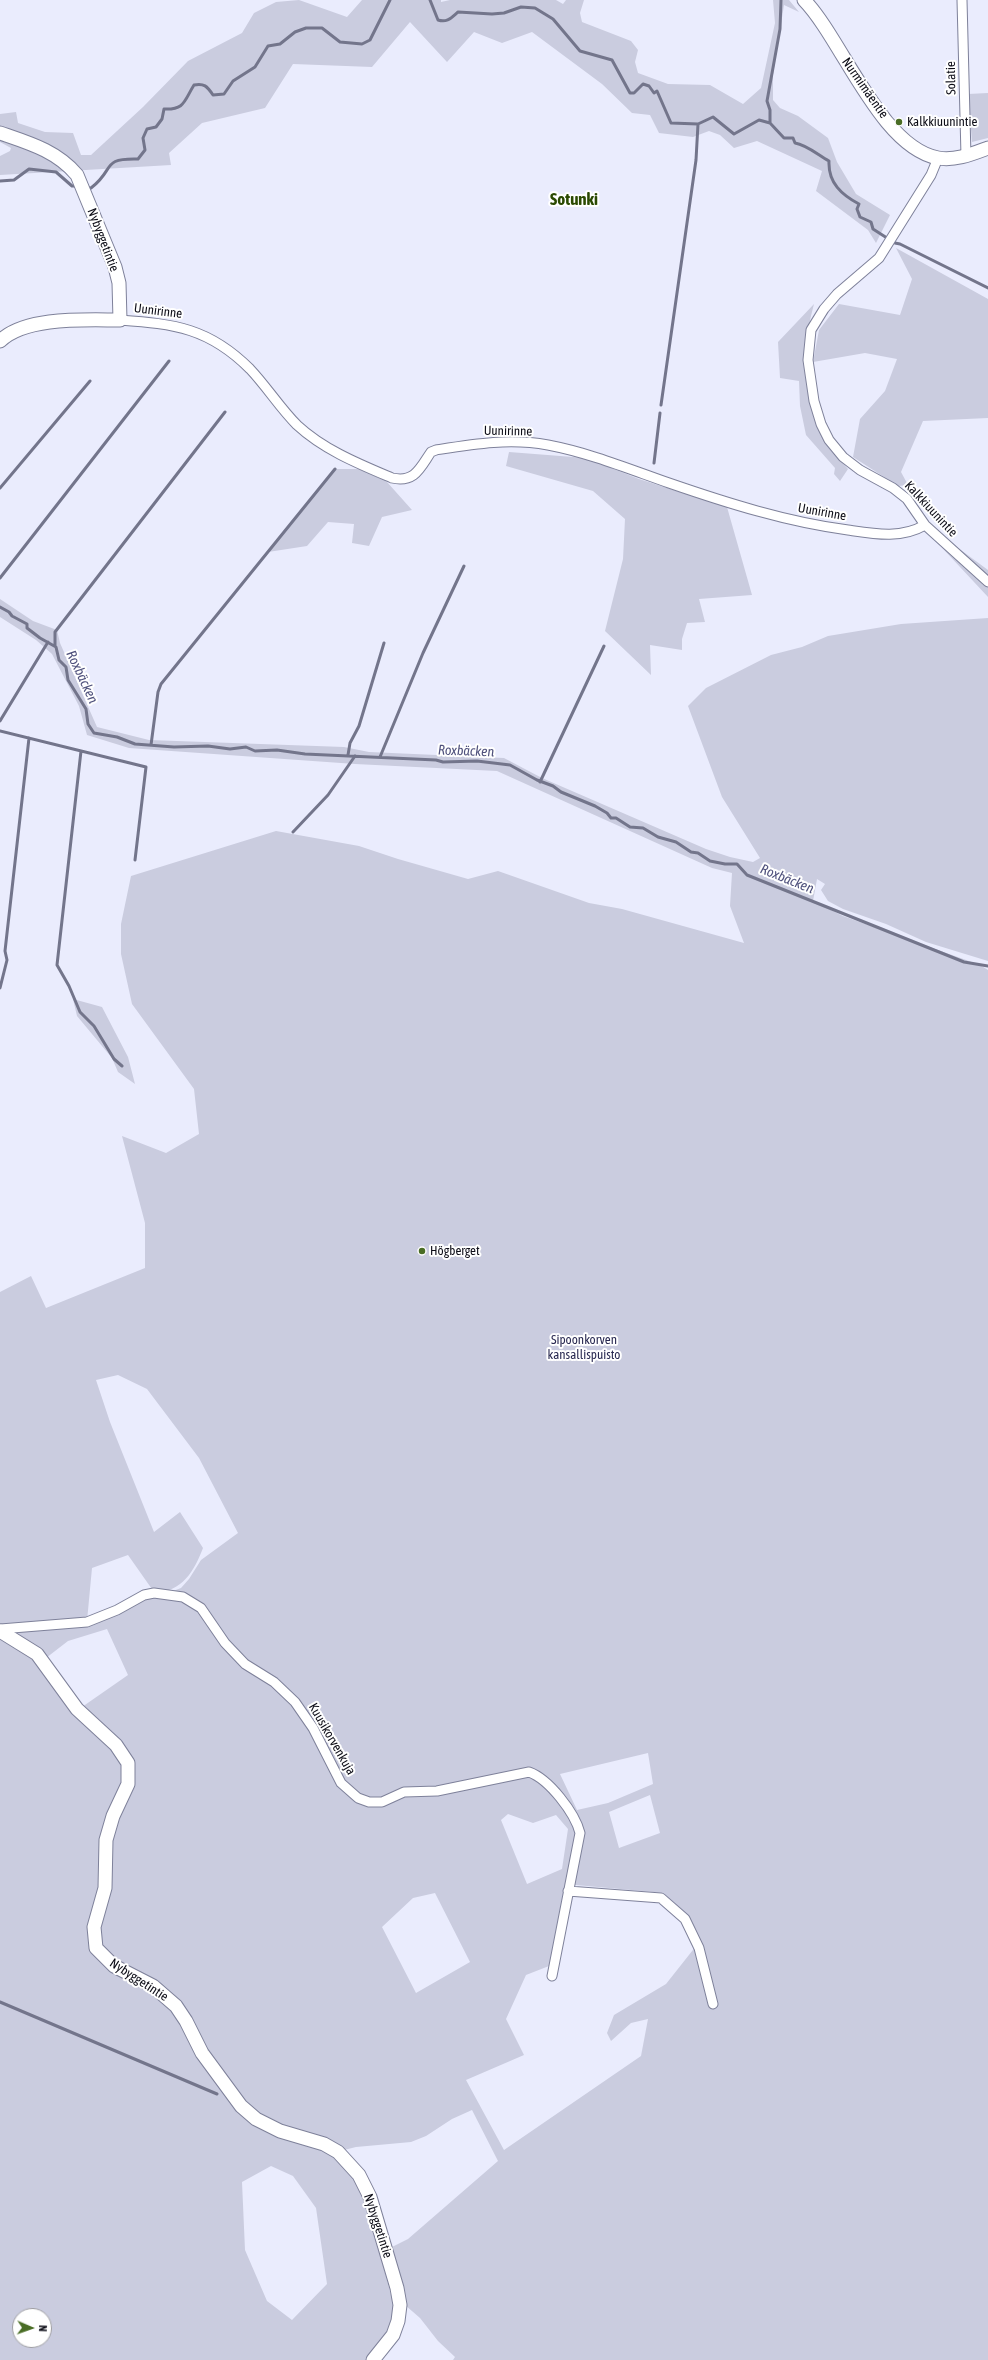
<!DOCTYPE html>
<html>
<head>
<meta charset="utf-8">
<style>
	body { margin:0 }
	#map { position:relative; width:988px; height:2360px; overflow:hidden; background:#eaecfd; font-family:"Asap Condensed",sans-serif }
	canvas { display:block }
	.north { position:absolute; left:12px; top:2308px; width:40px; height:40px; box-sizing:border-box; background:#fff; border:1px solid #9e9ea2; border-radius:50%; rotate:92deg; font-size:11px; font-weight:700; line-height:16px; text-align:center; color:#0d0d17 }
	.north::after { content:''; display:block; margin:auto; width:14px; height:18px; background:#4a6d25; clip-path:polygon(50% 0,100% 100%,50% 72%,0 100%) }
</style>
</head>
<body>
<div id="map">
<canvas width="988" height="2360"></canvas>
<div class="north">N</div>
</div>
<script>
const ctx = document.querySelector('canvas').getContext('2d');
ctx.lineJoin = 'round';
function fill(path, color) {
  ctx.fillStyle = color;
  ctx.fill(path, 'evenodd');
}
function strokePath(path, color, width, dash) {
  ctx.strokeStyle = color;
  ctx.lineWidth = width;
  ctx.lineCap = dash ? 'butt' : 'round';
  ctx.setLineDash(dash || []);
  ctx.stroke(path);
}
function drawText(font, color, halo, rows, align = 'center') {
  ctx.font = font + ' "Asap Condensed",sans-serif';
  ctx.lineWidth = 4;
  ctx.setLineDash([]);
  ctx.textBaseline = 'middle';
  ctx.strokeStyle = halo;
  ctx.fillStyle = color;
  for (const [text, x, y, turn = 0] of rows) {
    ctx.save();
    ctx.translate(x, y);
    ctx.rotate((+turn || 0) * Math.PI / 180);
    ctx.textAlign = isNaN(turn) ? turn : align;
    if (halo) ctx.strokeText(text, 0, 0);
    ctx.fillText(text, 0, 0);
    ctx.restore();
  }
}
const green = new Path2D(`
	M299,0L347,17L362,0H441V2L450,0H556L563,4L566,0H584L580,13L582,22L631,41L638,50L635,62L638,73L668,84L710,85L743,104L761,88L775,23L773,0H789L799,12L784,5L773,75V100L780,108L798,116L828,138L837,162L856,194L890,215L876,243L868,230L816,191L822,171L757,141L734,148L720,135L709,131L693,137L659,133L650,115L632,113L602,84L532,32L502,43L474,32L447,62L410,22L372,67L293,64L265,108L202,123L169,153L171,165L0,175V156L10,151L11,148L0,142V114L16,112L18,123L45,132L73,133L81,155H91L143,107L188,61L242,33L254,13L276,2Z
	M988,93V138L972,142L968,94Z
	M896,248L988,299V418L923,421L901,472L908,485L898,486L853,457L860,419L885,391L897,359L865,353L813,362L819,330L839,304L900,315L912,279Z
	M814,304C797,365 803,421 848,469L840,481L834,474L835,468L806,435L800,406L799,381L780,378L778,342Z
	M509,452L586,458L639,479L727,507L752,595L699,599L705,622L687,623L682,639V650L650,645L651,675L605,631L623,559L625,519L593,491L506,466Z
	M335,469H360L387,482L412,510L382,517L369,546L352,543L354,524L328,522L307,546L268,552Z
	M935,531L988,570V597L932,537Z
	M0,599L33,621L57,630L60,643L97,727L149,740L344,747L369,752L504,758L542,778L706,849L730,857L753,862L760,858L722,797L688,706L706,688L771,655L802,647L828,636L901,624L988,618V961L926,942L886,924L843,909L828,901L821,890L825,884L817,879L813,901L843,916L980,965L988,970V2360H453L455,2357L438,2341L420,2318L405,2305L392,2247L408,2239L498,2161L472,2110L452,2119L426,2136L411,2142L356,2147L344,2150L282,2126L259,2114L245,2102L206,2050L181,2002L155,1981L118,1962L101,1945L99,1928L111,1841L118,1818L134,1785V1761L121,1741L82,1707L128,1675L107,1629L68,1641L46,1658L10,1630L87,1623L144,1596L168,1593L181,1588L189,1579L201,1560L238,1533L199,1458L147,1389L118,1375L96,1380L110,1422L154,1532L180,1512L203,1548C194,1572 181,1593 154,1592L128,1555L92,1568L87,1621L5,1627L0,1624V1292L31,1276L46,1308L145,1268V1223L122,1136L166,1153L199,1134L194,1089L132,1004L121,954V924L131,876L276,831L359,846L398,859L468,879L498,871L589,903L622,909L744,943L730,906L732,873L712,868L497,771L355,764L129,748L87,735L79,706L52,654L36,640L0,617ZM648,1753L653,1784L608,1803L577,1810L560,1774ZM650,1795L660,1833L619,1848L609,1812ZM508,1814L533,1823L556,1815L568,1829L562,1869L527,1884L501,1820ZM565,1884L664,1893L688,1915L700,1941L666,1984L614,2015L607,2033L611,2041L631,2023L648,2019L641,2056L504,2150L466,2080L524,2055L506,2019L526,1975L549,1966ZM435,1893L470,1962L416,1993L382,1927L413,1898Z
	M73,999L102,1007L128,1057L135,1084L118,1072L112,1058L77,1016Z
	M0,1638L33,1658L112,1748L123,1765L122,1783L100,1839L99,1888L88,1927L91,1950L111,1971L150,1991L172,2010L253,2124L278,2137L322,2149L334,2157L354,2178L365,2199L394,2306C391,2329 381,2343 366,2360H0ZM271,2166L293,2176L316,2208L327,2284L292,2320L267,2301L245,2250L242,2182ZM20,2316H44V2340H20Z`);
const stream = new Path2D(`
	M430,0L438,20C447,23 451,18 458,12L492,14L504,13L521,7L535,8L553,19L580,51L612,60L630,93H634L643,84L649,86L654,93L657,91L671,123L698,124L713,117L734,134L759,120L770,123L784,138H793L795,143C807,145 818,155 829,161C828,183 842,195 859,204L857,209L860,217L871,222L873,229L887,238
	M770,123V110L767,101L780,29L781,0
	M0,181L14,180L29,169L56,172L72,186H78
	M87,188H91C116,169 100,158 138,159L145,150L143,138L147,129L156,127L162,119L164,109C185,110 184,101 194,85C204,83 207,86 213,95L224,94L233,81L255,67L268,46L280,44L295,32L306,28H322L340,42L362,44L370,40L390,0
	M895,243L900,244L988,288
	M661,405L696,160L698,124
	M654,463L660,413
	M0,488L90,381
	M0,578L169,361
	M0,607L9,612L12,616L27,624V628L40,638L56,647L59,660L66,667L68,680L86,709L88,724L94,733L117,737L135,744L174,747L208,746L230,749L246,747L255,751L277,750L305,754L436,760L443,762L477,761L510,765L537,780L553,786L561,792L595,806L607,813L611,818H616L630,827L643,828L658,837L676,842L691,852L698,853L710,861L725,864H737L747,875L964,962L988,966
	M55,646V632L225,412
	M0,721L48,642
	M0,731L146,767L135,860
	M151,745L158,692L161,684L335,469
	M81,751L57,965L69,986L80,1012L94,1026L114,1059L122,1066
	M348,755L350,743L359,726L384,643
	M380,757L423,653L464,566
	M540,782L604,646
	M293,832L328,795L355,756
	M0,988L7,960L5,951L29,738
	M0,2002L217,2094`);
const street = new Path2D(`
	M962,0L966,156
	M938,158L931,175L879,258L837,294L824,309L811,330L808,360L814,401L821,424L829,440L843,457L860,470L893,488L907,499L925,525L988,582
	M120,320C175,324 209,328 250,369C267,387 280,408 297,425C324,450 359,464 392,478C415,483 420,468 431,452L436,450C474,444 509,438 548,445C590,453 629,469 669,483C727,503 787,522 848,530C875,534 901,539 925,525
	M0,1629L87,1622L117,1610L144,1595L154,1593L183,1597L201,1608L225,1643L245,1664L274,1682L295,1702L313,1728L341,1783L358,1798L369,1802H382L404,1792L437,1791L529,1772C549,1779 575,1813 580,1833L552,1976
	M568,1891L661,1898L685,1919L699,1948L713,2004`);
const secondary = new Path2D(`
	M804,0C842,39 880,147 938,158C955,161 972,154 988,148
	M0,133C29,143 57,151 77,175L115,267L119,283L120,320C86,320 26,316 0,341
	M0,1631L37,1654L77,1709L116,1745L128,1763V1784L113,1816L106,1840L105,1888L94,1927L96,1948L114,1966L153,1986L176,2006L186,2021L202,2053L241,2106L256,2119L280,2131L324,2144L338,2152L359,2175L370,2197L397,2288L400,2305L398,2321L393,2335L373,2360`);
const markers = [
	[899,122,4,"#4a6d25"],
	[422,1251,4,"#4a6d25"]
];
const streetNames = [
	["Solatie",951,78,-91],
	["Nurmimäentie",865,88,55],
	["Nybyggetintie",103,240,69],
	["Uunirinne",158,311,7],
	["Uunirinne",508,431,1],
	["Kalkkiuunintie",931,509,47],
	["Uunirinne",822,512,10],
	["Kuusikorvenkuja",332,1739,60],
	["Nybyggetintie",139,1980,33],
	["Nybyggetintie",378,2226,72]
];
const poiNames = [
	["Kalkkiuunintie",907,122],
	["Högberget",430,1251]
];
const parkNames = [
	["Sipoonkorven",584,1340],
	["kansallispuisto",584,1355]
];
const waterNames = [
	["Roxbäcken",82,677,65],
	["Roxbäcken",466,751,2],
	["Roxbäcken",787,879,22]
];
const districtNames = [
	["Sotunki",574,200]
];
fill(green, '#caccdf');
strokePath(stream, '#73758b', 3);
strokePath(street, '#7e819a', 11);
strokePath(secondary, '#7e819a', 15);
strokePath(street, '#fff', 9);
strokePath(secondary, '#fff', 13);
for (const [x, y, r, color] of markers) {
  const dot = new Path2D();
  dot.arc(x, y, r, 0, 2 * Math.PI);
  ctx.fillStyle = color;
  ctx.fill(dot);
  strokePath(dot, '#fff', 1.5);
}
drawText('13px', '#0d0d17', '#fff', streetNames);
drawText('13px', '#0d0d17', '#fff', poiNames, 'left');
drawText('13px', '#292951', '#fff', parkNames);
drawText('italic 14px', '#4f517c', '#fff', waterNames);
drawText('bold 17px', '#2b4a02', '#fff', districtNames);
</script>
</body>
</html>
